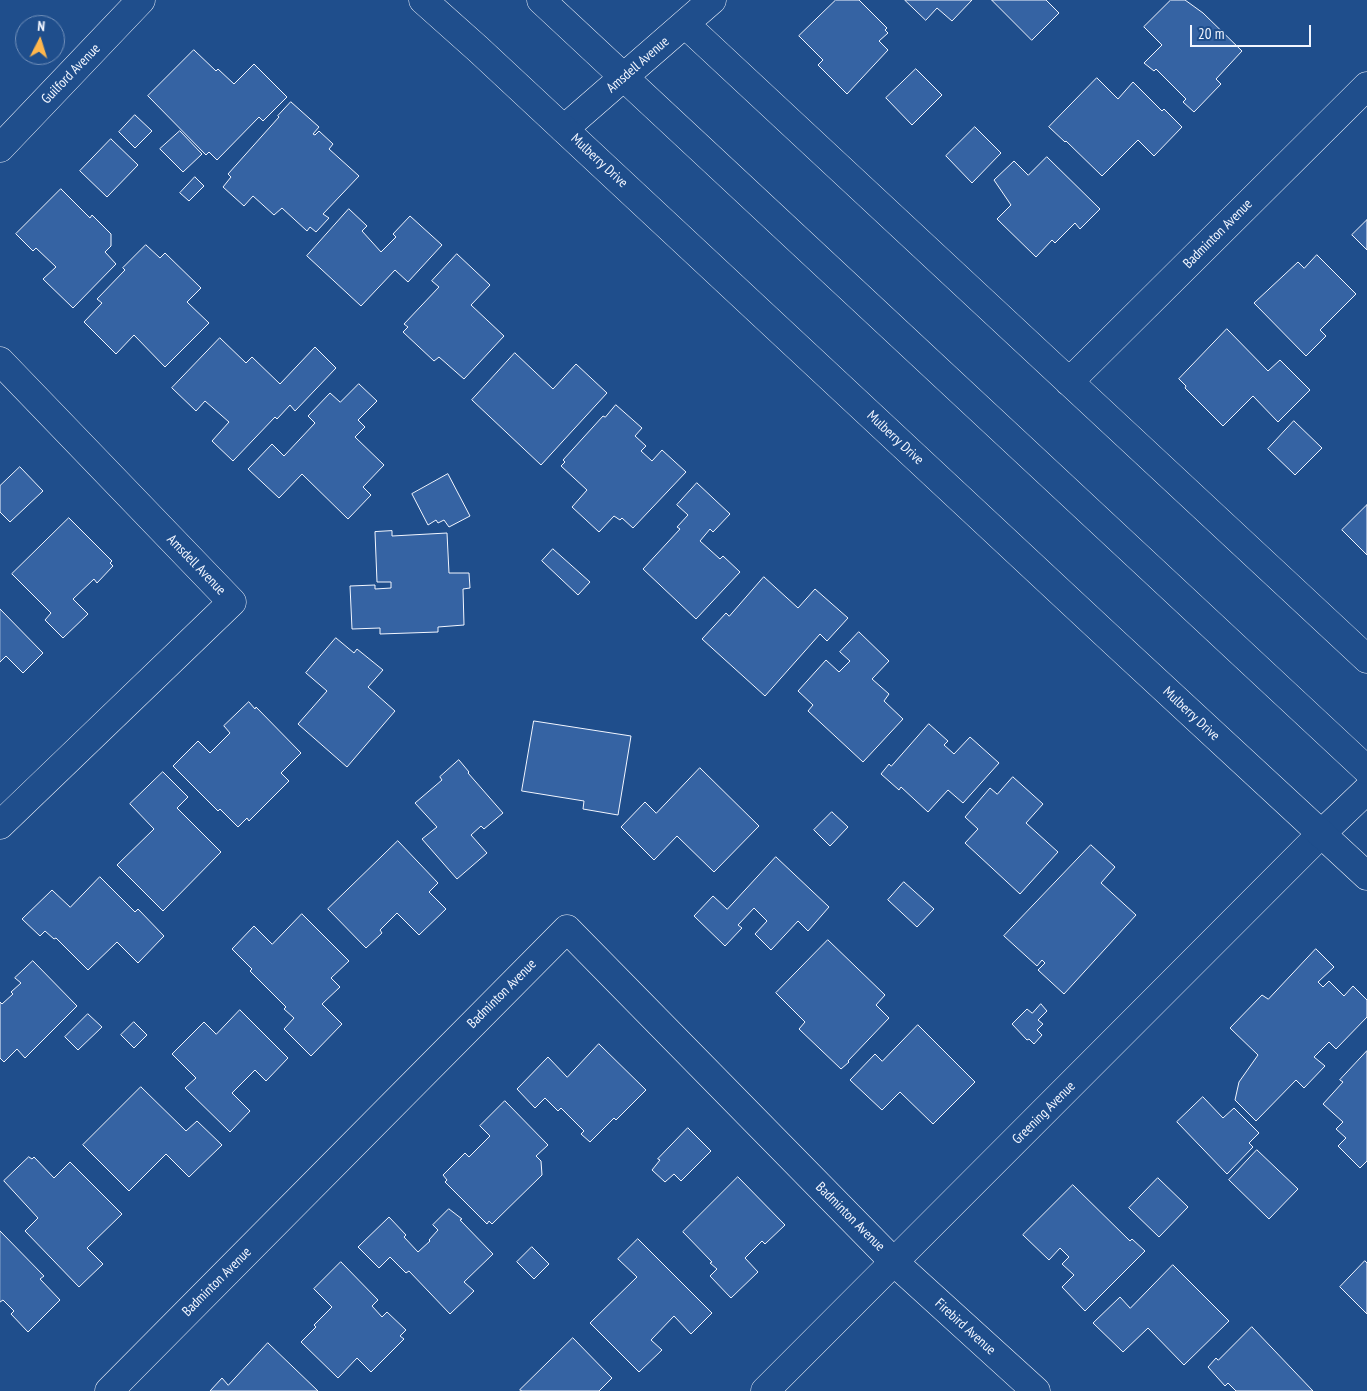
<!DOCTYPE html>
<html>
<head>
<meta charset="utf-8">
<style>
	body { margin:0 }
	#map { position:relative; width:1367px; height:1391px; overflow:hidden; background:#1f4e8c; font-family:"PT Sans Narrow",sans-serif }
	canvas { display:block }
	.north { position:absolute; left:15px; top:15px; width:50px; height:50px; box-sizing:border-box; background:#1f4e8c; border:1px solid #7391ba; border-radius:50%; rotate:5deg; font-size:14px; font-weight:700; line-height:20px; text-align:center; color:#f2f6ff }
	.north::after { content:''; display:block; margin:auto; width:18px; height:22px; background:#ffb74d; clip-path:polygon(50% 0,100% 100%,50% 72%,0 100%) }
	.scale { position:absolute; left:1190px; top:25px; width:121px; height:22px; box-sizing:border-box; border:2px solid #f2f6ff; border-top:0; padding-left:6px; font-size:15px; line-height:18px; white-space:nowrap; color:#f2f6ff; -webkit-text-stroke:4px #1f4e8c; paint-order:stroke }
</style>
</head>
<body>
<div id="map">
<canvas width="1367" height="1391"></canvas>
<div class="north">N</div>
<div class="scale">20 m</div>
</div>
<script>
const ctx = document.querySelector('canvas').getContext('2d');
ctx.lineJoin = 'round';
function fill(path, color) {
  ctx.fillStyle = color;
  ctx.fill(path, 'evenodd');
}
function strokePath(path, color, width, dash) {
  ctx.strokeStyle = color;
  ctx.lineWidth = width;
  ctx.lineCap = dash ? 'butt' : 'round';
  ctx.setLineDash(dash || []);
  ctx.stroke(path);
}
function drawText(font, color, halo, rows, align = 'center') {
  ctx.font = font + ' "PT Sans Narrow",sans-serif';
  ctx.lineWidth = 4;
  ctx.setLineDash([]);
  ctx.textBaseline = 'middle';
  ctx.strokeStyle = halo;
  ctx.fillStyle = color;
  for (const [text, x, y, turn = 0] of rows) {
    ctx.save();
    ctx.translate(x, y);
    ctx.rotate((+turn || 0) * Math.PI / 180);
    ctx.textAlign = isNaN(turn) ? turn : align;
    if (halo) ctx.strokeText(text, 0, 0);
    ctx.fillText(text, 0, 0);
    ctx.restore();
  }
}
const building = new Path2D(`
	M836,0H859L887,28L885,30L888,33L879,41L888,50L847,94L818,65L823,60L799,36Z
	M905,0H972L952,21L937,8L926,20Z
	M992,0H1046L1059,13L1032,40Z
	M1171,0H1185L1203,13L1242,51L1216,79L1221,84L1194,112L1183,102L1186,99L1156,69L1154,71L1144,63L1162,45L1144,27Z
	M194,50L216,71L218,69L234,84L254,64L287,97L263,121L259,117L217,160L209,152L206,155L148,96Z
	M916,69L942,95L912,125L886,98Z
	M1097,78L1118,99L1133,82L1162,111L1164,109L1182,127L1154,156L1138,140L1102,176L1066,141L1065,142L1049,127Z
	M291,102L319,127L313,134L315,135L319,131L333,144L329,149L359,176L323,214L329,218L316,232L310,227L307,231L282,208L274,215L253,196L244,206L223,187L231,177L228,174L279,117L278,116Z
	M135,115L152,131L135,148L119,132Z
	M975,127L1001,153L972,183L946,156Z
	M180,131L202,154L183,172L160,149Z
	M111,139L138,165L107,197L80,171Z
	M1047,157L1100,209L1080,229L1075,223L1055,243L1052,240L1036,257L997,219L1011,205L994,180L1014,161L1028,175Z
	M195,177L204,186L189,201L180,193Z
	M61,189L90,218L92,215L111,234V246L105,252L116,264L73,308L43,279L56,267L36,248L33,251L16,234Z
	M349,209L367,226L362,231L381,252L396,237L393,234L410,216L442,245L408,282L395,270L361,306L307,256Z
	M1367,220V250L1352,235Z
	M146,245L160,258L165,253L201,288L187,302L209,323L165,367L134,335L116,354L84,322L102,303L97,299L125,270L123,268Z
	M457,254L490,285L471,305L504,336L464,379L439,357L434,361L403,332L408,327L404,324L439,287L432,281Z
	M1317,255L1356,294L1320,330L1326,336L1306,356L1254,303L1298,262L1304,268Z
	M1227,329L1268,371L1280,360L1310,390L1278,422L1253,396L1223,426L1185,388L1186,386L1179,379Z
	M220,338L246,363L252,357L280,384L315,347L336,368L295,411L290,405L277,419L275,417L233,461L212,441L229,422L205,401L196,411L172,388Z
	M515,353L553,389L576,364L607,393L541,465L472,400Z
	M359,384L377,401L358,420L365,427L355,437L384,465L363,487L371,495L348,519L302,474L279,498L248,469L272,444L284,456L315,423L308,416L330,393L340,402Z
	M616,405L642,428L635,436L646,446L641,451L652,461L662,450L686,472L633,528L622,518L620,520L614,516L599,532L572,507L587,490L561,466L565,462L563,460L603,416L605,417Z
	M1294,421L1322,448L1295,475L1268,449Z
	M20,467L43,491L10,522L0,512V486Z
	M448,474L470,516L449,527L444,520L438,523L436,520L428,525L412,494Z
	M697,483L730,514L713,532L710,529L700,541L720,559L723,556L740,572L696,619L643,569L680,529L677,527L688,515L677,505Z
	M1367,505V555L1342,530Z
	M69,518L112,561L110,563L113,566L97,583L94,579L73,599L88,614L63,638L45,620L51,613L12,574Z
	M392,531V536L447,533L449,573H469L470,588L463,589L464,625L438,627V632L380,634V628L352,629L350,586L375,585V589L391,588V582H377L375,532Z
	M553,549L590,582L578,595L542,561Z
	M764,577L798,608L815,589L848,618L827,641L820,634L765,696L702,639L726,613L729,616Z
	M0,609L43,653L23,673L6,656L0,662Z
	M859,632L889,661L872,679L889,694L884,701L903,719L863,762L808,711L813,705L798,691L826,660L839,672L850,661L840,652Z
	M336,638L354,653L357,649L383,670L368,687L395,711L347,767L298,724L327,691L306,673Z
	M249,702L255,709L256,707L301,753L281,773L289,781L249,821L247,818L238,827L220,809L218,811L173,766L198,741L210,753L230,733L224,726Z
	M534,721L631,736L618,815L583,809L584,801L522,791Z
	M929,724L948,741L944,745L954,754L970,737L999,763L963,803L948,790L928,812L901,787L899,790L881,774L889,764L891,766Z
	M459,760L469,772L468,773L503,813L484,829L481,826L471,835L487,853L457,879L422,839L437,827L415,803L442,780L440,777Z
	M700,768L759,826L714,872L677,836L654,860L621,827L645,802L656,813Z
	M163,772L188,797L177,808L221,852L163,911L117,865L154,829L130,804Z
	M1013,777L1043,804L1026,823L1058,852L1020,894L965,843L978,829L965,817L990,788L997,794Z
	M832,812L848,827L830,846L814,830Z
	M398,841L438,883L429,892L446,909L419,935L397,913L380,930L382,933L366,948L328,909Z
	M1091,845L1115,867L1101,883L1136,915L1064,994L1038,970L1045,963L1042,960L1037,966L1004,936Z
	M776,857L829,907L808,931L798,921L771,950L755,934L767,921L754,908L738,925L742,928L725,946L694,916L713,896L727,909Z
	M100,877L135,912L138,909L164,936L138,963L117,942L88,970L56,938L54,939L45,931L40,936L22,919L52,890L70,907Z
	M904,882L934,909L917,927L888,900Z
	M302,914L349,961L331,978L340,987L322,1004L342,1024L311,1056L284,1029L294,1018L284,1009L286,1007L250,971L252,969L232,949L254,926L272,944Z
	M828,940L885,995L876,1005L889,1018L848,1061L849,1062L841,1069L799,1029L805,1022L776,993Z
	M1316,949L1334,967L1318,982L1323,987L1329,981L1344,996L1353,986L1367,1000V1017L1336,1049L1329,1042L1314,1057L1325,1066L1304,1088L1296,1080L1256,1121L1235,1100L1239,1082L1258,1055L1230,1028L1262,995L1268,999Z
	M33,961L77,1006L25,1058L17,1049L4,1062L0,1058V1002L2,1004L13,994L11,992L21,983L15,978Z
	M1041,1004L1047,1011L1038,1020L1043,1024L1037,1030L1042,1035L1034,1044L1029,1039L1027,1040L1012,1024L1027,1009L1032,1013Z
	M240,1010L288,1058L266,1081L255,1070L232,1093L250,1111L230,1132L185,1088L196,1078L172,1054L204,1022L216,1034Z
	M88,1014L102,1027L78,1050L65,1037Z
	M134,1022L147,1035L134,1048L121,1035Z
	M918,1025L975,1082L933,1124L900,1092L882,1110L850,1080L875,1054L882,1061Z
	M599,1044L646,1090L616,1120L614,1118L590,1142L581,1134L584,1131L561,1108L558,1111L545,1098L535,1108L517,1089L548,1057L567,1077Z
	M1367,1051V1161L1360,1168L1338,1146L1346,1138L1336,1129L1343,1122L1323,1104L1343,1082L1340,1080Z
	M141,1087L186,1131L197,1121L222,1145L189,1177L166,1154L129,1191L83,1145Z
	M1203,1097L1223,1118L1234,1108L1259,1133L1249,1143L1253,1147L1227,1174L1177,1122Z
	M505,1101L548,1145L536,1156L541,1161L542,1175L492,1224L489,1221L487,1224L445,1182L447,1180L443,1175L465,1153L469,1157L490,1136L480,1126Z
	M688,1128L711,1151L681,1181L674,1174L665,1182L652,1170L660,1160L658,1159Z
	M1257,1150L1298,1189L1269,1219L1229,1180Z
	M29,1157L32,1159L34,1157L54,1178L70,1162L122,1214L87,1248L103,1264L79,1287L25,1231L38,1218L4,1181Z
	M738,1177L785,1225L765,1244L762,1241L745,1258L758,1272L731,1298L710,1276L717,1269L710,1263L712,1262L683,1232Z
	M1158,1178L1188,1207L1159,1237L1129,1208Z
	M1073,1185L1130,1241L1132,1239L1145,1251L1085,1311L1062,1287L1074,1275L1062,1264L1069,1257L1060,1248L1049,1260L1023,1235Z
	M449,1209L462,1219L460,1220L493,1254L464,1282L474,1291L450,1314L409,1271L406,1273L390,1257L379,1268L358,1247L389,1217L406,1235L404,1237L418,1252L430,1241L429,1240L438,1230L433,1225Z
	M0,1231L44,1276L40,1279L60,1300L28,1332L11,1314L14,1311L3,1300L0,1302Z
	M638,1239L712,1313L691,1334L674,1316L651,1340L662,1350L639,1372L590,1323L637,1277L618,1259Z
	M532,1247L549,1264L534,1279L517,1262Z
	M1365,1261L1367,1263V1314L1340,1287Z
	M341,1262L378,1300L372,1306L382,1317L387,1312L406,1330L400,1336L404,1339L371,1372L357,1358L338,1378L301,1342L316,1327L314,1325L332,1307L314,1289Z
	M1173,1265L1229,1321L1184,1365L1148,1328L1123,1352L1093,1323L1120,1297L1130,1308Z
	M1252,1327L1313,1391H1236L1228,1383L1225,1386L1208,1367L1216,1358L1218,1360Z
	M573,1338L612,1378L599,1391H522L520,1390Z
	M268,1343L318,1391H210L222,1378L228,1385Z`);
const minor = new Path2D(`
	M685,24L1367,659
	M564,129L712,0
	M0,148L141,0
	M0,361L232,602L0,825
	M1069,382L1367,86
	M109,1391L567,929L894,1262L1036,1391
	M765,1391L1321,834`);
const tertiary = new Path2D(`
	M1321,834L1367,790`);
const primary = new Path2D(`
	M423,0L478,49L1114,642L1367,876
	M541,0L1367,770`);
const streetNames = [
	["Amsdell Avenue",638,65,-41],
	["Guilford Avenue",71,74,-46],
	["Mulberry Drive",599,161,43],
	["Badminton Avenue",1218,234,-45],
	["Mulberry Drive",895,438,43],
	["Amsdell Avenue",196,565,46],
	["Mulberry Drive",1191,714,43],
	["Badminton Avenue",502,994,-45],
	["Greening Avenue",1044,1113,-45],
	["Badminton Avenue",850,1217,45],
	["Badminton Avenue",217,1282,-45],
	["Firebird Avenue",965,1327,42]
];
fill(building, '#3563a3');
strokePath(building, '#f2f6ff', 1);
strokePath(minor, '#f2f6ff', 29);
strokePath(tertiary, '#f2f6ff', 29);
strokePath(primary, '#f2f6ff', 29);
strokePath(minor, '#1f4e8c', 28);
strokePath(tertiary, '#1f4e8c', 28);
strokePath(primary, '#1f4e8c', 28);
drawText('14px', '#f2f6ff', '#1f4e8c', streetNames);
</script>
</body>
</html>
